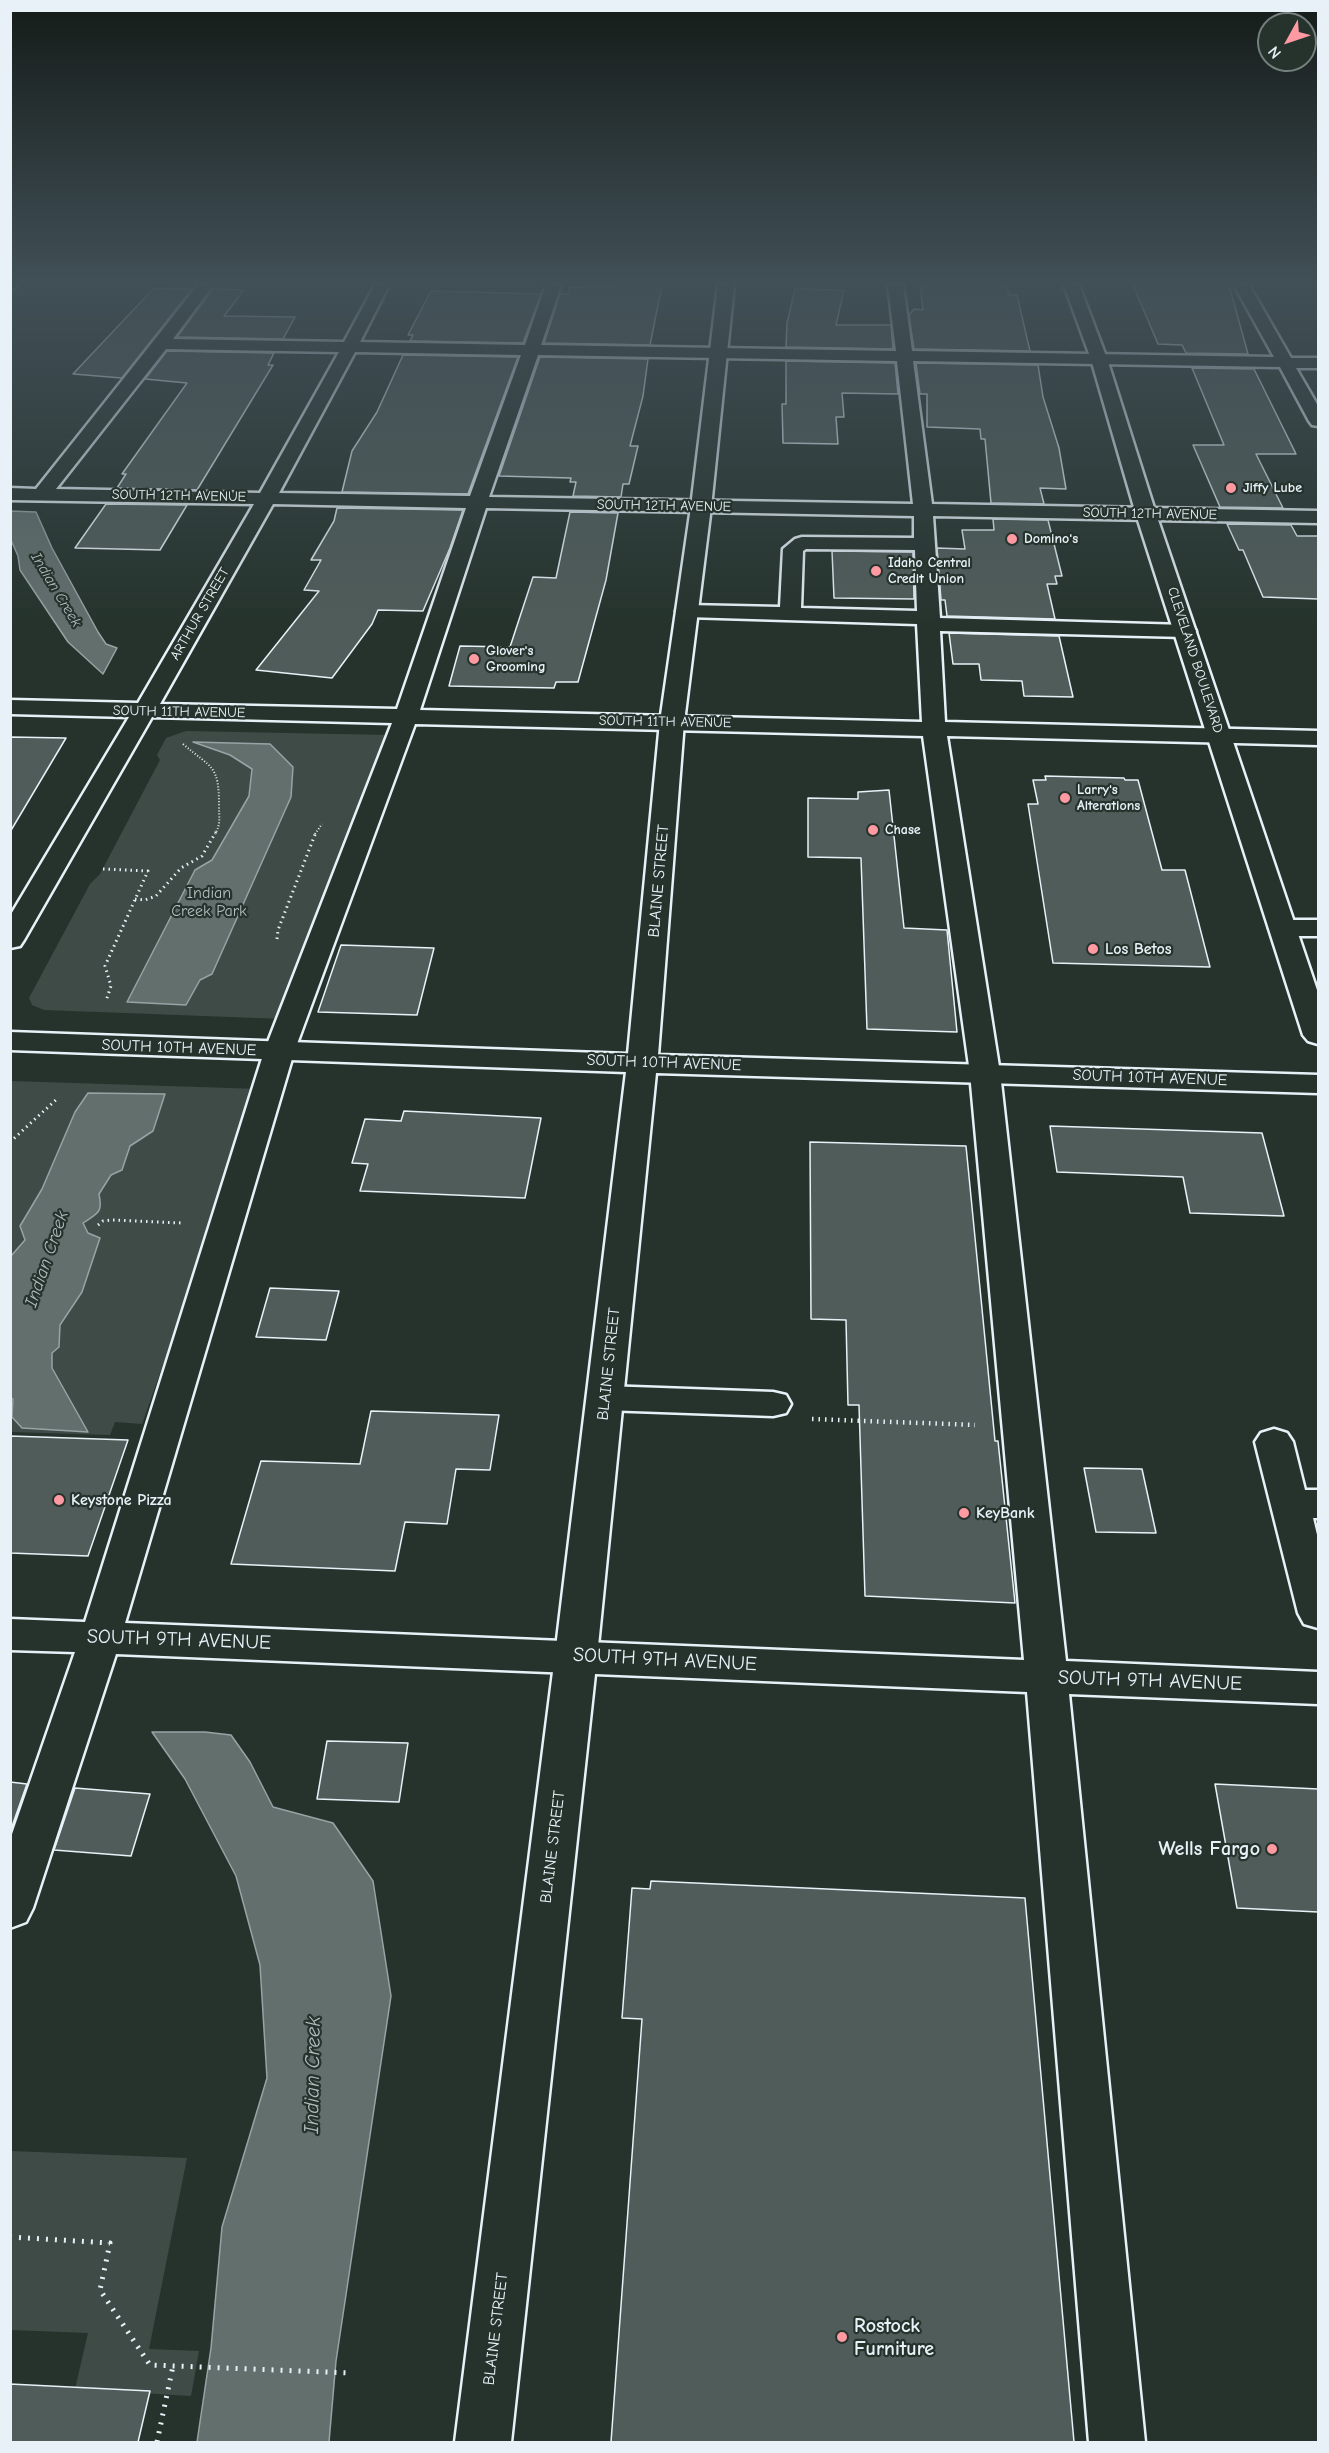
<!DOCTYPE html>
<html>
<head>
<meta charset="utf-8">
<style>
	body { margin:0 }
	#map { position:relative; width:1329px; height:2453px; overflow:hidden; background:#26332d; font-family:"Comic Neue",sans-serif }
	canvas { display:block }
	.frame { position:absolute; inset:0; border:12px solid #e8f1f8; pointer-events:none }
	.north { position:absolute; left:1257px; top:12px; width:60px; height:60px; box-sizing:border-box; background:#26332d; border:2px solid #747f7e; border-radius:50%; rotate:230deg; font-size:16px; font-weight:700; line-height:24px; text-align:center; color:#e8f1f8 }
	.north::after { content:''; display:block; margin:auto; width:21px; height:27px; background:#ff9aa2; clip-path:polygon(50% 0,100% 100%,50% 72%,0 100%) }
</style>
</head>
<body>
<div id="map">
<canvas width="1329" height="2453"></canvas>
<div class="frame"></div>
<div class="north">N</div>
</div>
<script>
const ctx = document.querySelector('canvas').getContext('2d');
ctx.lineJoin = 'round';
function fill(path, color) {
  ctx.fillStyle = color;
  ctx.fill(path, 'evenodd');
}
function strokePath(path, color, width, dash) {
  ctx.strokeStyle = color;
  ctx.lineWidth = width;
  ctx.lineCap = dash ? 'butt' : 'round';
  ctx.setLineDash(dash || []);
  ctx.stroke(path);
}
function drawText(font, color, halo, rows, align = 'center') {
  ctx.font = font + ' "Comic Neue",sans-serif';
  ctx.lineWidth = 4.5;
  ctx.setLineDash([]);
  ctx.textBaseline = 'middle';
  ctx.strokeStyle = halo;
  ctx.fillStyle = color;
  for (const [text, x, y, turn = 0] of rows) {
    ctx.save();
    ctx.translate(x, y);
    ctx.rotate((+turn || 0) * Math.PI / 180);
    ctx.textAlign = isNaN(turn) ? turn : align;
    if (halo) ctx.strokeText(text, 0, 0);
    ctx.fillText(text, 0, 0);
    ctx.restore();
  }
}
const green = new Path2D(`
	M186,731L388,735L285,1019L44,1010L32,1005L29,998L90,884L100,874L160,760L157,755L166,738Z
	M11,1081L261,1089L142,1424L115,1422L110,1435L11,1432Z
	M11,2151L187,2158L149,2349L199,2351L191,2396L75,2389L88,2333L11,2330Z`);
const water = new Path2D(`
	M10,511L36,512L52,548L98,632L106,644L117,648L103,674L68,642L20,570L18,556L11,540Z
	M193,742L270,744L293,767L291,797L212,974L200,980L186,1005L127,1002L195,870L212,860L249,796L252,769L230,755Z
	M88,1093L165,1094L153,1131L130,1146L122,1170L111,1175L99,1194C103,1213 98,1213 83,1223L88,1233L100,1238L82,1292L60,1325L59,1347L52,1353V1368L88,1432L22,1428L12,1417L13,1399L10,1397L11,1256L25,1240L20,1226L42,1189L75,1112Z
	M152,1732H205L231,1735L250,1762L273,1807L333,1823L373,1881L391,1996L336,2361L329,2442H197L211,2348L222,2227L267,2078L260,1965L236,1876L185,1779Z`);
const stream = new Path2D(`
	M15,285H21L10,297V290Z`);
const building = new Path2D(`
	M612,285H662L650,345L544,343L560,294H569V287L612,286Z
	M920,285H1007L1009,295H1017L1030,351L914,349L909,315L914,309L923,310Z
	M1133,285H1229L1248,354L1186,353L1182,345L1158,344Z
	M154,288L192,289L122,378L73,374Z
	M213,289L244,290L224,316L295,317L283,339L177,337Z
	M795,289L844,290L836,325H891L893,349L786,347L787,323Z
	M431,291L541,294L523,343L410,341L413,335H408Z
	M167,351L274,353L268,365H273L197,490L117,488L126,474H122L187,383L145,379Z
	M403,355L518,357L468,494L342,492L352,451L377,412Z
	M540,357L648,359L643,396L630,446H638L629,484H623L621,497L573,496L576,482H570L571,478L499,476Z
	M786,361L895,363L898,394L842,393L844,417H836L838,444L783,443L782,404H786Z
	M916,363L1038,365L1043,397L1059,448L1066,489L1040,488L1044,504L991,503L985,439H981L980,429L927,427V394H920Z
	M1192,368L1254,369L1296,454H1256L1283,508L1220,507L1193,445H1224Z
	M106,504L187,505L160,550L75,548Z
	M337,508L463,510L450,548L423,611L378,610L372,624L332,678L256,670L319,591L304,590L321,560H311L334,521Z
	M570,512L618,513L606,580L578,682H556L554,688L449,686L460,646L510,647L533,577L556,578Z
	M993,519L1048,520L1062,576H1055L1057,584H1047L1055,619L947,616L945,600H941L937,548L965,549L962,530H994Z
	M1227,524L1291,525L1297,536H1318V599L1263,597L1243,550H1239Z
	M832,551L913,552L914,599L834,598Z
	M949,633L1059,636L1073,697L1024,696L1022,681L981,680L979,664H953Z
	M10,737L66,738L10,832Z
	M1045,776L1124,778L1125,780H1138L1162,870H1185L1210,967L1053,963L1028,804H1038L1033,780H1046Z
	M889,790L904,928L947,930L957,1032L867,1029L861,858L808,857V798L858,799V792Z
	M341,945L434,948L417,1015L318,1012Z
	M404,1111L541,1118L525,1198L360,1191L368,1164L352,1163L365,1119L401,1121Z
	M1050,1126L1262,1133L1284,1216L1190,1213L1183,1177L1057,1172Z
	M810,1142L966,1146L995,1441H998L1015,1603L865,1596L859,1405H848L846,1320L811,1319Z
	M270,1288L339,1291L326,1340L256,1337Z
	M371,1411L499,1415L490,1470L456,1469L447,1524L405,1522L395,1571L231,1564L261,1461L360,1464Z
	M10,1436L128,1440L88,1556L10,1553Z
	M1084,1468L1142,1469L1156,1533L1096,1532Z
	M327,1741L408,1743L399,1802L317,1799Z
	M10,1782L27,1784L10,1832Z
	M1215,1784L1318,1789V1912L1237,1908Z
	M75,1788L150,1794L131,1856L54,1850Z
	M651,1881L1025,1898L1074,2442H611L642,2019L622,2018L632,1888L650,1889Z
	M10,2384L150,2391L138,2442H10Z`);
const pathFar3 = new Path2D(`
	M183,744C212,769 219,764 219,806C219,818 221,824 215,834
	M315,834L322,824`);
const pathFar2 = new Path2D(`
	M103,869L148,871L105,966L111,986L106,1001
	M135,899L145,900L156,896L181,868L202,856L216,832
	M277,939L278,930L316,832
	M10,1142L58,1098
	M98,1225L103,1221L112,1220L182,1223`);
const pathFar1 = new Path2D(`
	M812,1419L975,1425`);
const path = new Path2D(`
	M10,2237L110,2243L100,2290L150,2365L351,2373
	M157,2442L173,2366`);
const minor = new Path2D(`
	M198,285H213L173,339L344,342L375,285H389L360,342L525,345L546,285H561L541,345L896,351L888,285H903L912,351L1274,357L1234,285H1249L1291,358H1318V368H1296L1318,406V426L1312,425L1309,421L1280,367L913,361L932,504L1318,511V523L933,516L940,618L1185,625L1193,626L1196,631L1193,636L1185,637L940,631L945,722L1318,731V745L947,736L1000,1073L1066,1661L1318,1672V1704L1069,1694L1145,2442H1089L1027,1692L116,1654L33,1908L26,1922L10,1928V1840L75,1652L10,1650V1619L85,1622L264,1052L392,723L152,717L24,940L20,946L10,948V916L129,717L10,714V700L138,703L254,504L10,500V488L36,489ZM166,349L339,352L260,493L56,489ZM355,352L521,355L470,496L279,493ZM538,355L897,361L913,504L489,497ZM273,504L466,508L397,709L160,704ZM486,508L914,516V538L802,537L795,539L783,549L780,607L687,605L679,606L676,611L679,616L687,617L917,624L922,722L420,710ZM806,549L915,550L917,611L801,608L803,551ZM415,724L923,736L970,1073L1024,1660L125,1623L294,1052Z
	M1283,920H1318V936H1283L1273,934L1269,928L1273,922Z
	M605,1386L773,1392L786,1395L791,1404L786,1413L773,1416L605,1410L592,1407L587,1398L592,1389Z
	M1274,1429L1287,1433L1293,1442L1305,1490H1318V1518H1313L1318,1539V1628L1304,1624L1298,1613L1255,1442L1261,1433Z`);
const major = new Path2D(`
	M718,285H734L711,507L684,722L658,1055L1318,1075V1093L656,1073L597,1656L511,2442H455L555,1656L626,1072L10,1050V1032L628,1054L660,722L691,507Z
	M1064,285H1079L1107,359L1156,514L1318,993V1044L1308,1041L1303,1035L1136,514L1091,359Z`);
const markers = [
	[1231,488,6,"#ff9aa2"],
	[1012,539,6,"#ff9aa2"],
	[876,571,6,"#ff9aa2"],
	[474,659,6,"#ff9aa2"],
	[1065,798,6,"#ff9aa2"],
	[873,830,6,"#ff9aa2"],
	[1093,949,6,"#ff9aa2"],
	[59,1500,6,"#ff9aa2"],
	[964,1513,6,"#ff9aa2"],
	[1272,1849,6,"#ff9aa2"],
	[842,2337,6,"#ff9aa2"]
];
const farPoinames = [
	["Jiffy Lube",1243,488],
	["Domino's",1024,539],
	["Idaho Central",888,563],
	["Credit Union",888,579],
	["Glover's",486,651],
	["Grooming",486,667],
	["Larry's",1077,790],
	["Alterations",1077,806],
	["Chase",885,830]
];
const farStreetnames = [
	["SOUTH 12TH AVENUE",179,496,1],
	["SOUTH 12TH AVENUE",664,506,1],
	["SOUTH 12TH AVENUE",1150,514,1],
	["ARTHUR STREET",200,614,-60],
	["CLEVELAND BOULEVARD",1195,660,72],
	["SOUTH 11TH AVENUE",179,712,1],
	["SOUTH 11TH AVENUE",665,722,1]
];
const farWaternames = [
	["Indian Creek",56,590,59]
];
const streetNames = [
	["BLAINE STREET",659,881,-85],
	["SOUTH 10TH AVENUE",179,1048,2],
	["SOUTH 10TH AVENUE",664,1063,2],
	["SOUTH 10TH AVENUE",1150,1078,2],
	["BLAINE STREET",609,1364,-84],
	["BLAINE STREET",553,1847,-83],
	["BLAINE STREET",496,2329,-83]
];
const parkNames = [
	["Indian",209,893],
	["Creek Park",209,911]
];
const poiNames = [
	["Los Betos",1105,949],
	["Keystone Pizza",71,1500],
	["KeyBank",976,1513]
];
const waterNames = [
	["Indian Creek",47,1259,-71]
];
const nearStreetnames = [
	["SOUTH 9TH AVENUE",179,1640,2],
	["SOUTH 9TH AVENUE",665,1660,3],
	["SOUTH 9TH AVENUE",1150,1681,2]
];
const nearPoinames = [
	["Wells Fargo",1260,1849],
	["Rostock",854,2326,"left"],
	["Furniture",854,2349,"left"]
];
const nearWaternames = [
	["Indian Creek",313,2075,-89]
];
fill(green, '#3e4b47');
fill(water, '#636f6d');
strokePath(water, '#98a3a5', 1.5);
fill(stream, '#98a3a5');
fill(building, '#505c59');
strokePath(building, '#e8f1f8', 1.5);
strokePath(minor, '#e8f1f8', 5);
strokePath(major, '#e8f1f8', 5);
strokePath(pathFar3, '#e8f1f8', 2, [1, 2]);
strokePath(pathFar2, '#e8f1f8', 3, [1.5, 4]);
strokePath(pathFar1, '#e8f1f8', 4.5, [1.5, 5]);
strokePath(path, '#e8f1f8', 5, [2, 7]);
fill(minor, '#26332d');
fill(major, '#26332d');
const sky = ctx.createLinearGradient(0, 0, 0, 628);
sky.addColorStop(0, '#151c19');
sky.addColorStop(0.45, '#415057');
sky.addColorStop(1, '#41505700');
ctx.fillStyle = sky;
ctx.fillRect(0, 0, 1329, 628);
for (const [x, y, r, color] of markers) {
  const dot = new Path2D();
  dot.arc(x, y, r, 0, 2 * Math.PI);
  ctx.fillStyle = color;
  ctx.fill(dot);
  strokePath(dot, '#26332d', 2);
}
drawText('bold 14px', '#e8f1f8', '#26332d', farPoinames, 'left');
drawText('14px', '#e8f1f8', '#26332d', farStreetnames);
drawText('italic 15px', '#b3bdc0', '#26332d', farWaternames);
drawText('16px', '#e8f1f8', '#26332d', streetNames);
drawText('16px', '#b5bfc3', '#26332d', parkNames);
drawText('bold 16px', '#e8f1f8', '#26332d', poiNames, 'left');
drawText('italic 18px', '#b3bdc0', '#26332d', waterNames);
drawText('20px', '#e8f1f8', '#26332d', nearStreetnames);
drawText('bold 20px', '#e8f1f8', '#26332d', nearPoinames, 'right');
drawText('italic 21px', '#b3bdc0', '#26332d', nearWaternames);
</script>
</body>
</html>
